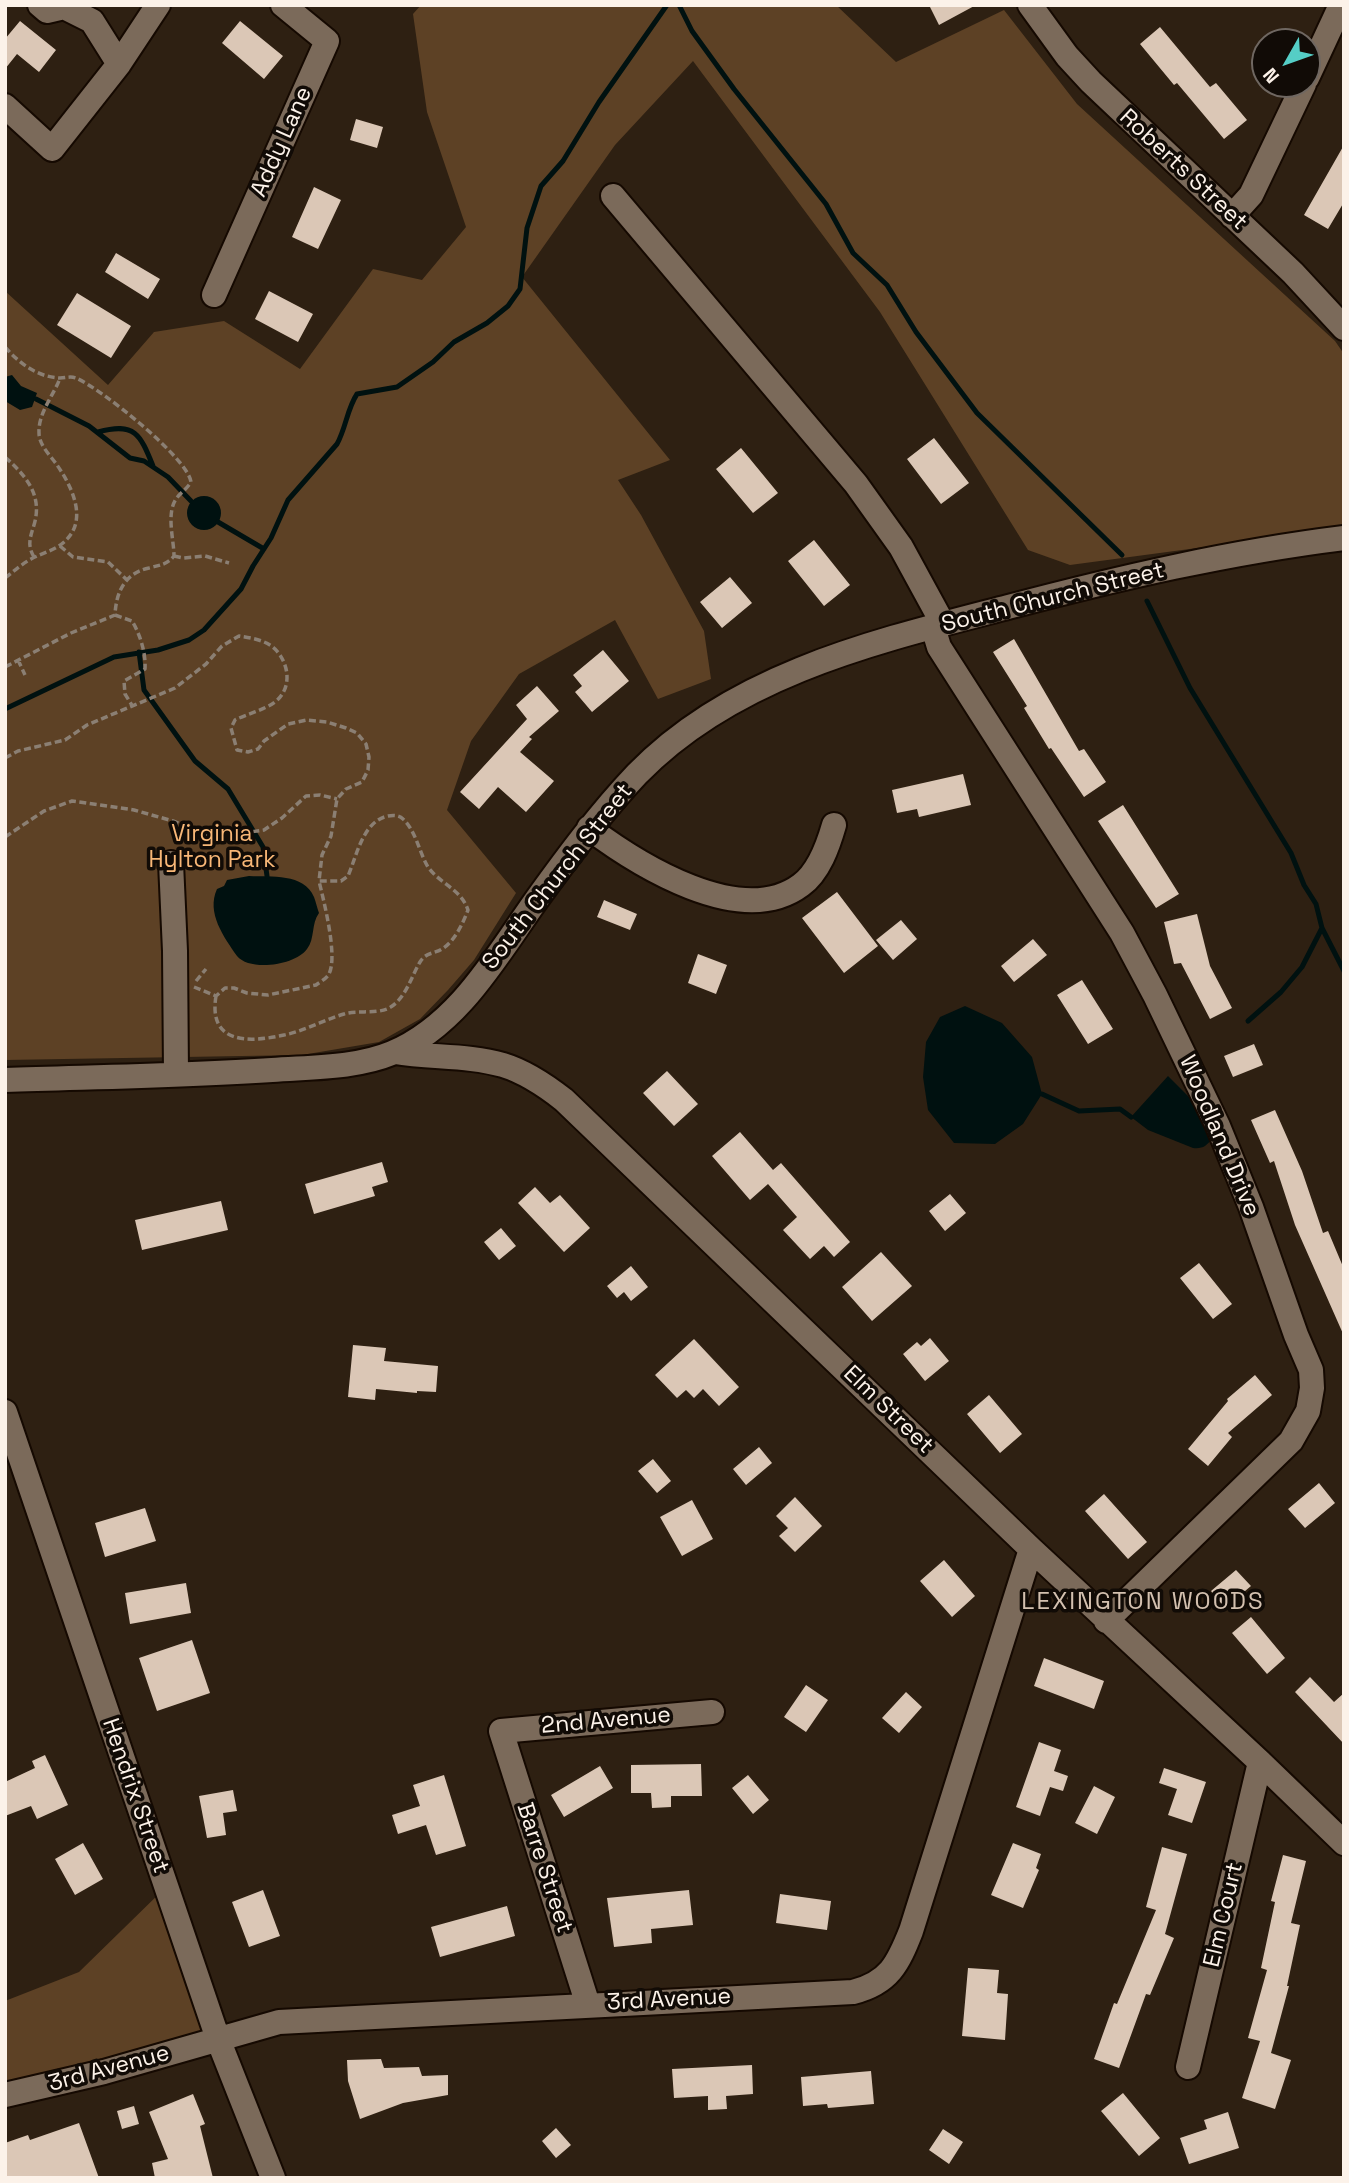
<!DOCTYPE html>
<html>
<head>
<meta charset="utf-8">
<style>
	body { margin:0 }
	#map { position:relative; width:1349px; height:2183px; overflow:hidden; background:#2e2012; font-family:"Space Grotesk",sans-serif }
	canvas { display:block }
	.frame { position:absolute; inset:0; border:7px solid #fcf2e9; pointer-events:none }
	.north { position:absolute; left:1251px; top:28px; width:70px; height:70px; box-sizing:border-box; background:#110b06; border:2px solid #6f6761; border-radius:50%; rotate:230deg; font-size:19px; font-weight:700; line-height:28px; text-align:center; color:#fcf2e9 }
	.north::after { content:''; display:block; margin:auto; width:24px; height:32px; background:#55cec6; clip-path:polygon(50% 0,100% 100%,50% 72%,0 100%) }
</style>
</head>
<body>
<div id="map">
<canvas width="1349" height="2183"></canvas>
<div class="frame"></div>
<div class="north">N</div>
</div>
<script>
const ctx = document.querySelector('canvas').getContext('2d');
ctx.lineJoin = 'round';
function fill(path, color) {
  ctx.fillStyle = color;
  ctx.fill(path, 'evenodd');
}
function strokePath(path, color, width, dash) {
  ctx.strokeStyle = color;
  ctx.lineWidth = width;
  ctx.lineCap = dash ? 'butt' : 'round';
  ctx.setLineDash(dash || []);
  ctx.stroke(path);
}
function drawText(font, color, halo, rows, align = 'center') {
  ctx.font = font + ' "Space Grotesk",sans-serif';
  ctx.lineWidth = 7;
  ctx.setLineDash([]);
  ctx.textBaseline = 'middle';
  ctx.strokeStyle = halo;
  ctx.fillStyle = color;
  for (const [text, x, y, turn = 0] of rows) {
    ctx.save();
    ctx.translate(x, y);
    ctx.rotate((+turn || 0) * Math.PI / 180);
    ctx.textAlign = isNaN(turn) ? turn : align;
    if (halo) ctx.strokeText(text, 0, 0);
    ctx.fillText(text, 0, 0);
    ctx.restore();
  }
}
const green = new Path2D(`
	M421,5H836L896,62L1004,10L1077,104L1335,341L1344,354V525L1212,546L1070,565L1028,550L880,312L693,61L615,145L522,277L670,460L618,480L641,515L704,631L711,679L658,699L615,620L519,674L471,741L447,810L516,893L474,960L448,990L420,1019L379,1042L302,1055L5,1060V291L108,385L154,332L224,321L300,369L373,269L422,280L466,227L427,112L413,14Z
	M166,1887L218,2039L5,2095V2001L79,1972Z`);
const water = new Path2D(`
	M12,375L21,386L37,393L32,407L20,410L5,401V377Z
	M187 513a17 17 0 1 1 34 0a17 17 0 1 1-34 0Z
	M249,876C271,877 304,873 314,897C316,902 317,908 319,913C311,924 315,939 307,949C296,965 250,972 237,956C224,937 206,913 217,889L224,886L227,880Z
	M965,1006L1002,1023L1032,1057L1042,1094L1023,1124L995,1144L954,1143L928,1110L923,1077L926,1042L940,1017Z
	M1168,1076L1192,1100L1212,1139C1206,1146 1203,1149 1193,1148L1148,1130L1131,1117Z`);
const stream = new Path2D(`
	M679,5L692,31L734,89L826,204L853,253L887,285L916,332L977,413L1122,555
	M36,399L89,426L130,458L144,461L168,477L191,501
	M98,432C135,422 140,434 153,466
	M218,522L264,549
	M1147,601L1190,688L1291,853L1304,885L1316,904L1322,928L1344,971
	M139,652L144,690L195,761L228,789L263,847L267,876
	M5,709L114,657L158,650L189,640L204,630L241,589L253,566L271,538L288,500L337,444C346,428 347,409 357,394L397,387L433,362L454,342L487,323L508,306L520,289L527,228L541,186L563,161L599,102L667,5
	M1248,1021L1281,992L1302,967L1322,928
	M1042,1094L1079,1111L1120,1109L1131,1117`);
const building = new Path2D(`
	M929,5H976L939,25Z
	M20,21L56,50L39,72L17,54L5,69V39Z
	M240,21L283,56L264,79L222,43Z
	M1160,27L1210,87L1216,83L1247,120L1224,139L1177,83L1174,85L1140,44Z
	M356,119L383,127L377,148L350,140Z
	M1344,145V202L1328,229L1304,215Z
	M314,187L341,200L318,249L292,237Z
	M116,253L160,279L148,299L105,272Z
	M269,291L313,314L298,342L255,319Z
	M77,293L131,326L111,358L57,325Z
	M934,438L969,483L941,504L907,459Z
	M741,448L778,493L753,513L716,469Z
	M814,540L850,585L824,606L788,561Z
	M730,577L752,603L722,628L700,602Z
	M1014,639L1079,751L1084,749L1106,782L1084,797L1051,748L1049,749L1024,708L1027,706L993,652Z
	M603,650L629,681L592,712L575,692L582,686L573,675Z
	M537,686L559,711L529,737L532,739L520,752L554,781L526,812L498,787L479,809L460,792L527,719L516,705Z
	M963,774L971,805L919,817L917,809L897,813L892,790Z
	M1123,805L1179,894L1156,908L1098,821Z
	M837,892L878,946L844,973L802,918Z
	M604,900L637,914L630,930L597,917Z
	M1197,914L1210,966L1232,1008L1210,1019L1181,963L1174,964L1164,922Z
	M901,920L917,939L893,960L876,940Z
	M1033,939L1047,955L1014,982L1001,966Z
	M698,954L727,965L716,994L688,983Z
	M1082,980L1113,1029L1088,1044L1057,995Z
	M1254,1044L1263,1065L1233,1077L1224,1056Z
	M667,1071L698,1104L674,1126L643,1093Z
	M1275,1110L1302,1171L1323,1233L1328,1231L1344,1269V1336L1295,1225L1274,1161L1270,1163L1251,1120Z
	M740,1132L773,1170L781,1163L850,1242L834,1257L824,1246L810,1259L783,1230L797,1217L768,1184L750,1200L712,1156Z
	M382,1162L388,1182L372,1187L375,1196L314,1214L305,1184Z
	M535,1187L550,1203L560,1195L590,1228L564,1252L518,1203Z
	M950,1194L966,1213L945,1231L929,1211Z
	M221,1201L228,1230L142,1250L135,1220Z
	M501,1228L516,1246L499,1260L484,1242Z
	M881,1252L912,1286L872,1321L842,1287Z
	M1199,1263L1232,1304L1213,1319L1180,1278Z
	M631,1266L648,1287L631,1301L624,1292L617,1298L607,1286Z
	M930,1338L949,1361L925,1381L903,1354L917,1342L921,1346Z
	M694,1339L739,1387L719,1406L703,1389L694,1398L686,1390L677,1398L655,1375Z
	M353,1345L386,1348L384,1361L438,1366L436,1392L417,1391V1393L376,1389L375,1400L348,1397Z
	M1255,1375L1272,1395L1228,1433L1232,1437L1208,1466L1188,1449L1228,1401L1227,1399Z
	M989,1395L1022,1434L1000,1453L967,1414Z
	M759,1447L772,1463L746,1485L733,1469Z
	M653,1459L671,1481L657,1493L638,1471Z
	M1319,1483L1335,1503L1305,1528L1288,1509Z
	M1104,1494L1147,1542L1128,1559L1085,1511Z
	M795,1497L822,1526L795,1552L779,1536L788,1528L776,1516Z
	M692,1500L713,1539L682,1556L660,1517Z
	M145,1508L156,1541L105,1557L95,1523Z
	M944,1560L975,1596L952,1617L920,1581Z
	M1236,1570L1251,1586L1225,1608L1211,1591Z
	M186,1583L191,1613L130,1624L125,1593Z
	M1251,1617L1285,1658L1267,1674L1232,1633Z
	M192,1640L210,1693L157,1711L139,1658Z
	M1044,1658L1104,1681L1094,1709L1034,1686Z
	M1310,1677L1334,1702L1344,1693V1744L1295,1692Z
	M806,1685L828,1700L806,1732L784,1717Z
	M906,1692L922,1707L899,1733L882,1718Z
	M1039,1742L1061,1750L1054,1771L1068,1776L1063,1791L1050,1787L1040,1816L1016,1807Z
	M45,1755L68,1805L37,1819L31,1806L5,1816V1782L35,1768L32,1761Z
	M701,1764L702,1796H671V1807L652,1808L651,1793H631V1765Z
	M600,1766L613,1788L564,1817L551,1795Z
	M1164,1768L1206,1782L1192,1823L1168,1815L1177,1789L1159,1783Z
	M444,1775L466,1846L436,1855L426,1825L398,1834L392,1815L420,1806L413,1785Z
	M748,1775L769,1800L753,1814L732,1788Z
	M1094,1786L1115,1797L1097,1834L1075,1823Z
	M233,1790L237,1811L223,1813L226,1835L207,1838L199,1796Z
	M83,1843L103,1879L75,1895L55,1859Z
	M1013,1843L1041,1854L1036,1868L1039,1870L1023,1908L991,1895Z
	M1162,1847L1187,1854L1165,1934L1174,1938L1150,1995L1146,1994L1119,2068L1094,2059L1114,2003L1117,2004L1156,1910L1146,1907Z
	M1283,1855L1306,1861L1291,1923L1300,1925L1287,1986H1289L1271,2053L1291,2060L1275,2109L1242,2098L1260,2041L1248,2038L1267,1970L1261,1968L1275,1902L1271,1901Z
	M263,1890L280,1936L249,1947L232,1902Z
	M689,1890L693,1925L651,1929L652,1943L614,1947L607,1898Z
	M780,1894L831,1901L827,1930L776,1923Z
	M507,1906L515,1936L440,1957L431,1927Z
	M968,1968L999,1970L997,1993L1008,1994L1005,2040L962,2036Z
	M381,2059L384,2068L419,2067L422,2076L448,2075V2095L403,2103L360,2119L348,2081L347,2060Z
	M752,2065L753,2094L726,2096L727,2109L708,2110V2096L674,2098L672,2069Z
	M871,2071L874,2104L828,2108L827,2104L803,2106L801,2077Z
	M1123,2093L1160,2138L1139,2156L1101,2111Z
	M193,2094L205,2124L200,2126L213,2178H155L152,2163L168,2159L149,2112Z
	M134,2106L139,2124L122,2129L117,2111Z
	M1228,2112L1239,2148L1189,2164L1180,2138L1207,2129L1204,2120Z
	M79,2123L99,2178H5V2143L28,2135L30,2140Z
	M556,2128L571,2145L556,2158L542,2141Z
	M943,2129L963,2142L949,2164L929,2150Z`);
const path = new Path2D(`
	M5,347C19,363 37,377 60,378C66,378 70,376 76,378C100,388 188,458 191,482C187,489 180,493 176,499C166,514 174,540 174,556C167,565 159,565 149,568C125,573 116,592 115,615L71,633L5,667
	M5,457C26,476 43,495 34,525C30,538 27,545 34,557
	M60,546L73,557L108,562L127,580
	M174,556L183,558L205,556L229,563
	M5,578C14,571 22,564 31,559C44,552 58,550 68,538C87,517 71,485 57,465C50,455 39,445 39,433C38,413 54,395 60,378
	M115,615L132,621C140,634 146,653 145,669L124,681L125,694L133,707
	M18,660L25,675
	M5,758L18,751L65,740L87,725L175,688L206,664L222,646L239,636C251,638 266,640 275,649C289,663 293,688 275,702C264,710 247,714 235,720L231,728L237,750L248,752L258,749L264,741L288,724L307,720L327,722L346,728L357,733L366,744L369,757L368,770L362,782L346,789L337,799L331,836L322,855L319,881H341L348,876C357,855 363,821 388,816C393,815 399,815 403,819C416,831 419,852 428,867C440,884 461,889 468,910C463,923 455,941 442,949C434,954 426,952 420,962C411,977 405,1001 387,1009C374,1014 357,1010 344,1014C324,1020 304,1031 284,1035C248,1043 208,1044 216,996
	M5,837L44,811L72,801L134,810L173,821L214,837L264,830L282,818L306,796L320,795L337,799
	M196,981L206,969
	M194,987L216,996L225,988H234L247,993L268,995L316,985C320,982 326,979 329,974C338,956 324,902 319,881`);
const minor = new Path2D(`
	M40,5L47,11L64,7L92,21L119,64
	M1030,5L1067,56L1091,82L1293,273L1344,328
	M1307,78L1341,5
	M5,106L52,149L119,64L158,5
	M613,196L856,484L901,547L943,624
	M1232,216L1251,195L1304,84
	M214,295L327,41L283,5
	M933,627L939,647L1122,933L1155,995L1218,1126L1251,1207L1296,1335L1311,1370L1312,1388L1308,1411L1291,1441L1106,1621
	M589,828C637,864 741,930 801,885C819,872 828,846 834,825
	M171,863L175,951L176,1074
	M395,1052C431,1058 468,1055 503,1065C526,1072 545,1085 564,1100L1031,1549L1260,1762L1344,1843
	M5,1080C94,1077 183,1076 272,1070C311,1067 356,1068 392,1053C459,1025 497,955 537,899C568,856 600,813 637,774C734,674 877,641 1008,607C1118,578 1230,552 1344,538
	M5,1412L218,2039L273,2178
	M588,2005L501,1731L712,1712
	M1188,2067L1260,1762
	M5,2095L104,2072L279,2022L853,1992C889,1983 898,1964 911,1931L1031,1549`);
const streetNames = [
	["Addy Lane",282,142,-66],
	["Roberts Street",1183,170,43],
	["South Church Street",1053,598,-14],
	["South Church Street",558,877,-52],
	["Woodland Drive",1219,1136,67],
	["Elm Street",888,1410,44],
	["2nd Avenue",606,1721,-5],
	["Hendrix Street",135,1796,71],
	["Barre Street",544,1868,72],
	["Elm Court",1224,1915,-77],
	["3rd Avenue",669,2000,-3],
	["3rd Avenue",109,2069,-15]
];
const parkNames = [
	["Virginia",212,835],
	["Hylton Park",212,861]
];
const neighbourhoodNames = [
	["LEXINGTON WOODS",1143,1602]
];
fill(green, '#5d4125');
fill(water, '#001110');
strokePath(stream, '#001110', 5);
fill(building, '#dbc7b6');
strokePath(minor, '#150901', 28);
strokePath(path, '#8b7f73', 3.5, [7, 3.5]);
strokePath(minor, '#7b6a5a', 24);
drawText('23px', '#fcf2e9', '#110b06', streetNames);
drawText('23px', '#f8b777', '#110b06', parkNames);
ctx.letterSpacing = '2px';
drawText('24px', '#d3c0af', '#110b06', neighbourhoodNames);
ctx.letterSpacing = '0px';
</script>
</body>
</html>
